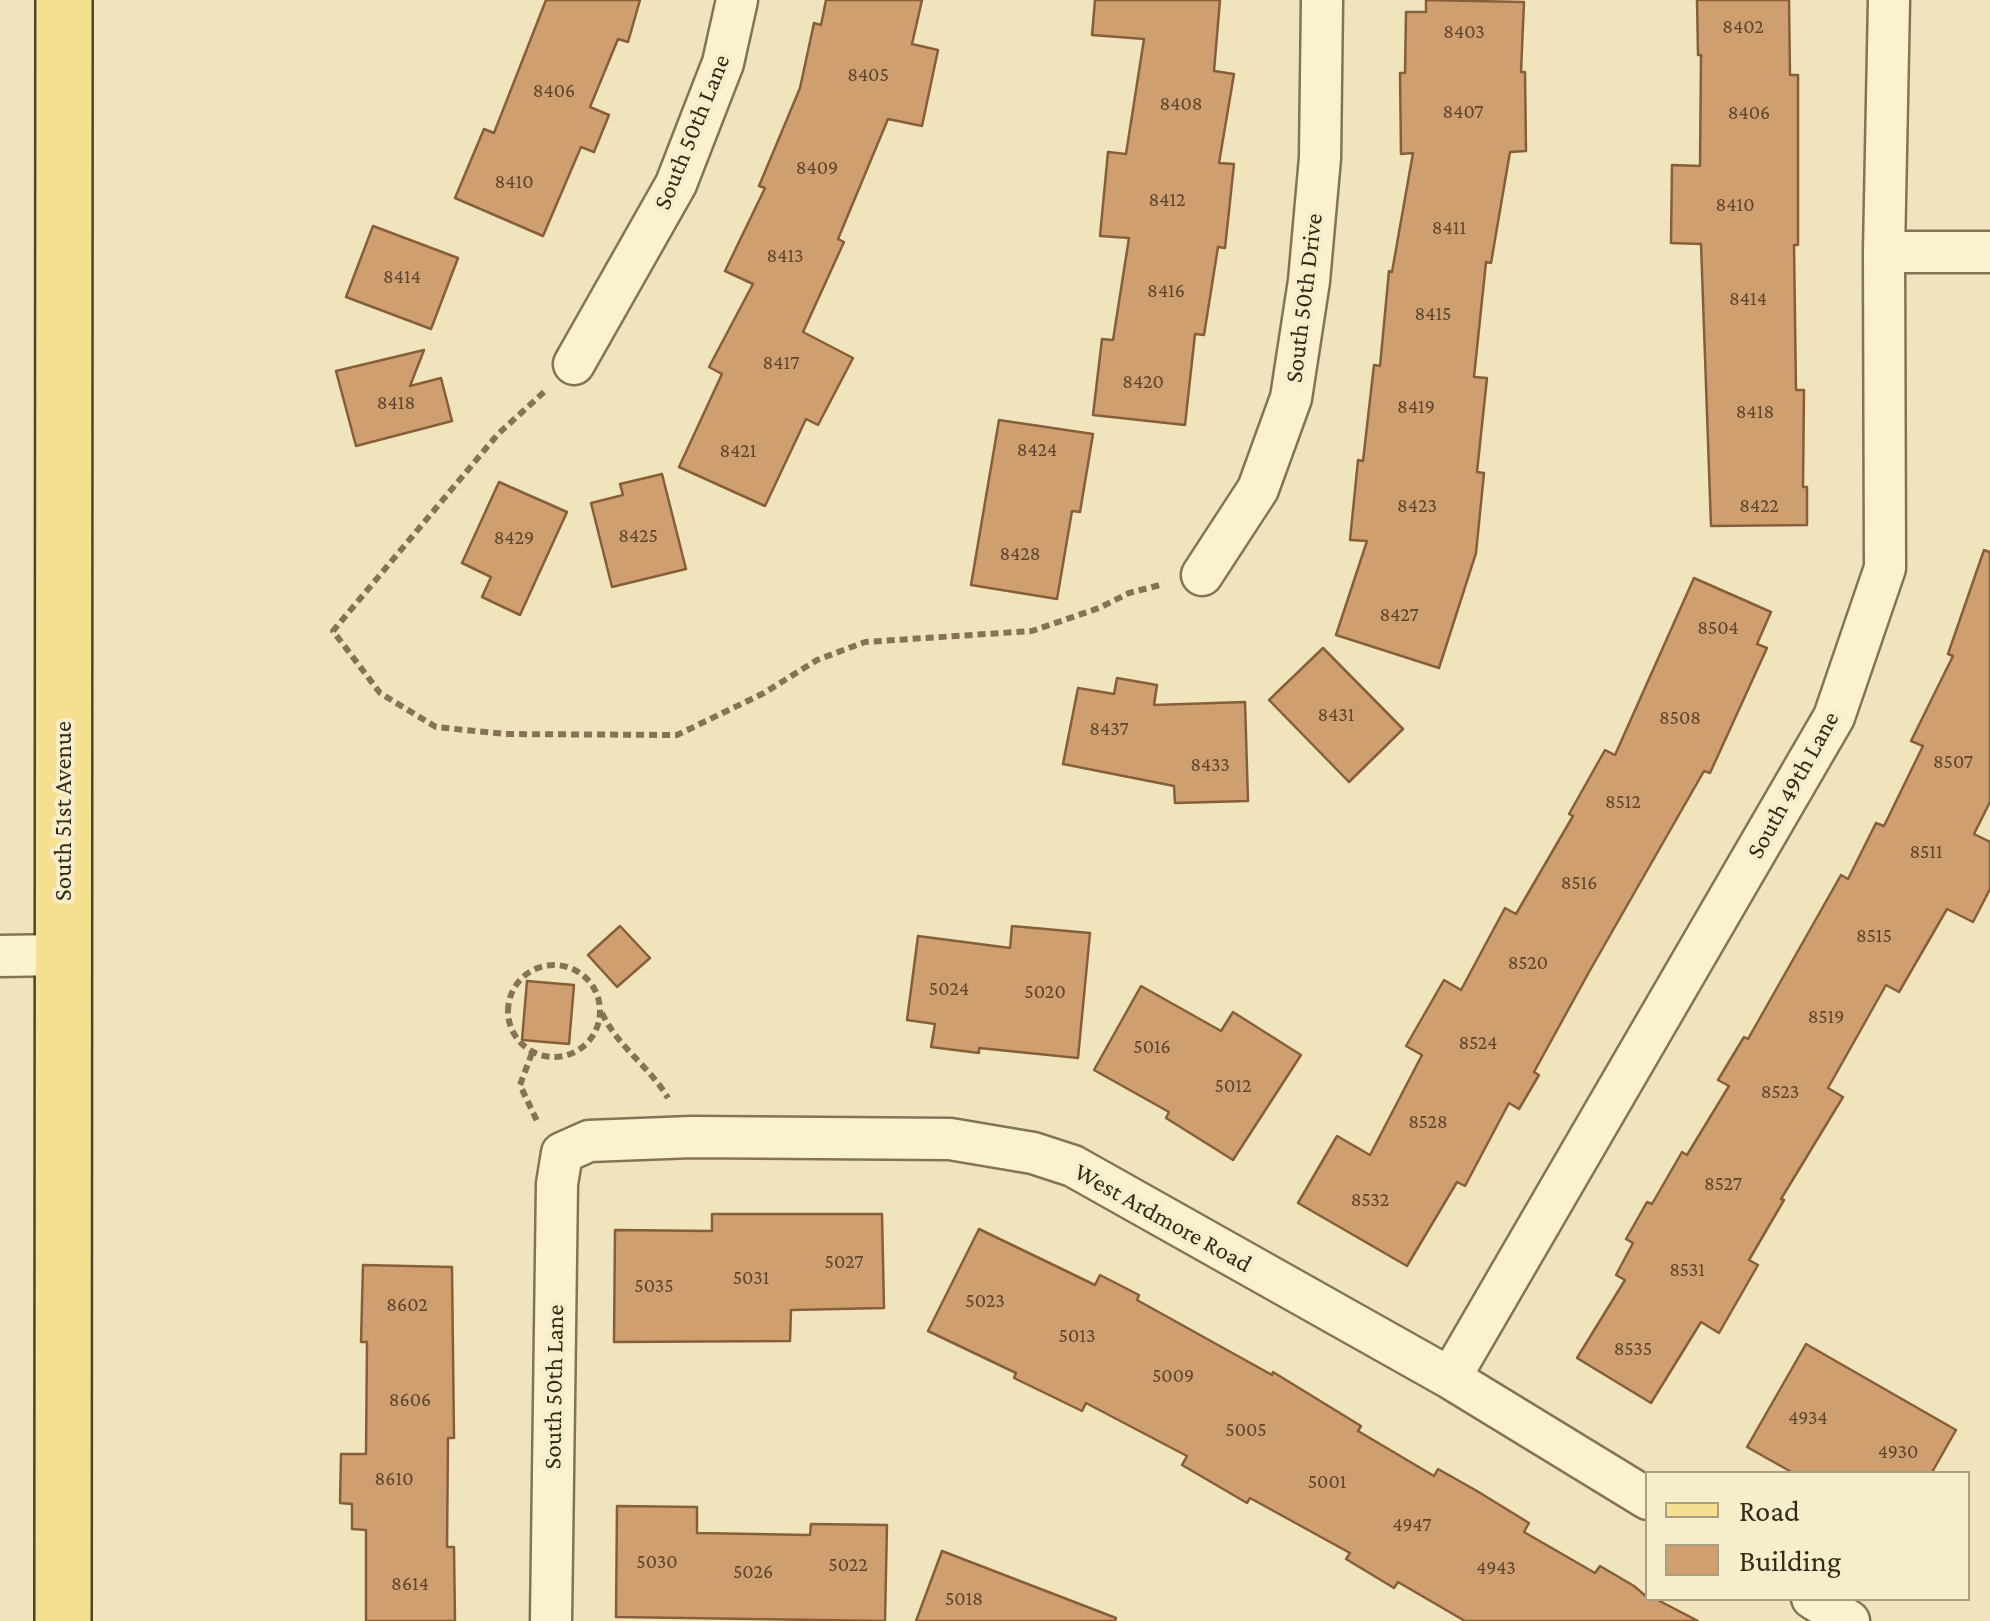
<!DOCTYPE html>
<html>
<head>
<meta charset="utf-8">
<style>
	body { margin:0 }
	#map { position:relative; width:1990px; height:1621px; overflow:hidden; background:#efe4bb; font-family:"Crimson Pro",serif }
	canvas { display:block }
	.legend { position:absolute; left:1645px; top:1471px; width:325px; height:130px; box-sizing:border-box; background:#f6eecb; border:2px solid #a99f84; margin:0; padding:12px 18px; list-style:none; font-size:30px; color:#35291a }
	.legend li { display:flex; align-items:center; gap:20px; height:50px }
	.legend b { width:50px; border:2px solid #a99f84 }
</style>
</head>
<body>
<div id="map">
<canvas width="1990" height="1621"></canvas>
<ul class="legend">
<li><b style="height:12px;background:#f5df90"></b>Road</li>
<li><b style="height:28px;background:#cf9f6f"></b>Building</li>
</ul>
</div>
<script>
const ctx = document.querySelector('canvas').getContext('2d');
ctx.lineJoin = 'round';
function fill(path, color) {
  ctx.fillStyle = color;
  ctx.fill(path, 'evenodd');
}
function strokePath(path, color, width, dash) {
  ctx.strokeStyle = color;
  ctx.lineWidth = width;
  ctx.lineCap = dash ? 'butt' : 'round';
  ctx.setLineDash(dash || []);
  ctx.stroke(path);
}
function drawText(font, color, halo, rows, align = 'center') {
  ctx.font = font + ' "Crimson Pro",serif';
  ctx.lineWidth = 8;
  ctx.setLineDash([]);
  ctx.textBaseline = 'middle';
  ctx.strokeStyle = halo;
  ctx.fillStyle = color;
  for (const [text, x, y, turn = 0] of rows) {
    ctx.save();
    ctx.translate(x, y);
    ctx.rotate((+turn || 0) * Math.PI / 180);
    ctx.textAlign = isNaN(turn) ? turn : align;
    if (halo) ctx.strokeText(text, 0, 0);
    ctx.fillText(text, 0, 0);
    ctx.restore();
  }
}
const building = new Path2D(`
	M546,0H640L628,42L618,39L590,107L609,115L594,152L581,147L543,236L455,198L484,129L494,133Z
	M826,0H922L912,44L938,50L922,126L888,119L838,239L844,242L803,332L853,358L818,425L806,419L765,506L679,467L722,374L709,367L753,284L725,271L765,188L759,186L800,88L814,23L821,25Z
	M1095,0H1220L1214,71L1234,74L1219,163L1234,164L1225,248L1218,247L1204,335L1195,334L1185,425L1093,415L1102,339L1113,340L1129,238L1100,236L1108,152L1126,154L1144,39L1092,35Z
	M1426,0L1524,2L1521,72H1525L1526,151L1510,152L1491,263L1486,262L1474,377L1487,378L1477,472L1484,473L1476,553L1439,668L1336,635L1367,541L1350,540L1358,460L1363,461L1374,365L1380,366L1389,271L1392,272L1413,153L1401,154L1400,73H1405L1406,12H1426Z
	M1697,0H1789L1790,75H1798V245H1794L1796,390H1804L1803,487H1807V525L1711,526L1701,244L1671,243L1672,165L1700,166L1701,55H1698Z
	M373,226L458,258L431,329L346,297Z
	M424,350L410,386L441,378L452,421L356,446L336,371Z
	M999,420L1093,434L1080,512L1072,511L1057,599L971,585Z
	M662,474L686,569L612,587L591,503L623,495L620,484Z
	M499,482L567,512L520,615L482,597L491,577L462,563Z
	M1984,550L1990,552V802L1974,834L1990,842V889L1973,922L1947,909L1899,992L1886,985L1828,1088L1843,1097L1781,1199L1784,1200L1749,1260L1758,1265L1719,1333L1701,1322L1651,1403L1577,1358L1625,1280L1616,1275L1633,1243L1626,1239L1647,1202L1652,1204L1682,1152L1687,1155L1729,1086L1718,1080L1744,1037L1748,1039L1841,875L1848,879L1876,823L1884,826L1923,746L1911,741L1953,656L1948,654Z
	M1694,578L1771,612L1757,644L1767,648L1710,773L1704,771L1589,972L1534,1072L1539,1075L1519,1109L1509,1103L1465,1186L1457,1182L1407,1266L1298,1203L1337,1136L1370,1155L1422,1055L1406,1046L1444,980L1461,990L1505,908L1516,914L1573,816L1569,814L1605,750L1615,755Z
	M1323,648L1403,729L1349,782L1269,700Z
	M1117,678L1157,685L1154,705L1245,702L1248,801L1175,803L1174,786L1063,764L1078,688L1114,694Z
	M620,926L650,958L617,987L588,955Z
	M1012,926L1090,933L1078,1058L979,1048V1053L931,1047L935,1024L907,1020L918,936L1010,948Z
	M527,981L574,985L569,1044L522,1040Z
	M1141,986L1221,1031L1233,1012L1301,1055L1233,1160L1166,1118L1169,1112L1094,1070Z
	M712,1214H882L884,1308L791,1310L790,1341L614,1342L615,1230L712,1231Z
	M979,1229L1095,1285L1100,1275L1139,1295L1137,1300L1272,1375L1273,1372L1361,1426L1358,1431L1434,1476L1438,1469L1477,1491L1529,1523L1524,1532L1595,1573L1600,1566L1634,1586L1648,1598H1654L1698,1621H1465L1398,1582L1394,1588L1346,1559L1350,1553L1250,1498L1247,1503L1182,1465L1187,1456L1086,1403L1082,1411L1014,1378L1016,1373L928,1331Z
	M363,1265L452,1267L454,1438H448L447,1547H454L455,1621H366V1530L352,1529V1504L340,1503L341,1454H366L367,1342H361Z
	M1806,1344L1956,1430L1931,1474H1795L1747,1447Z
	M617,1506L697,1507V1533L810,1535L811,1524L887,1525L885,1621L616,1617Z
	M942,1551L1116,1618L1115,1621H916Z`);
const path = new Path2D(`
	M544,392L498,434L333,631L380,693L436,727L505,734L677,735L764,693L817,660L865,642L1032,631L1099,608L1129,593L1164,584
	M508 1011a46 46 0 1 1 92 0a46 46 0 1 1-92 0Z
	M602,1013C617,1046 650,1067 668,1098
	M532,1053L520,1085L537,1121`);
const street = new Path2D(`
	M1884,252H1990
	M574,364L676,184L723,63L737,0
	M1202,575L1258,489L1291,398L1309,281L1320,158L1322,0
	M0,956L62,955
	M1450,1378L1834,717L1885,568L1884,252L1889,0
	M1812,1598L1849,1621
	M551,1621L557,1184L562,1153L589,1141L692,1137L950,1139L1033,1153L1073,1166L1450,1378L1648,1499`);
const primary = new Path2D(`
	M63,1621L64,0`);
const numberNames = [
	["8402",1743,27],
	["8403",1464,32],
	["8405",868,75],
	["8406",554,91],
	["8408",1181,104],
	["8407",1463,112],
	["8406",1749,113],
	["8409",817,168],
	["8410",514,182],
	["8412",1167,200],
	["8410",1735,205],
	["8411",1449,228],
	["8413",785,256],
	["8414",402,277],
	["8416",1166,291],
	["8414",1748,299],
	["8415",1433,314],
	["8417",781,363],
	["8420",1143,382],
	["8418",396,403],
	["8419",1416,407],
	["8418",1755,412],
	["8424",1037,450],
	["8421",738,451],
	["8423",1417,506],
	["8422",1759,506],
	["8425",638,536],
	["8429",514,538],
	["8428",1020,554],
	["8427",1399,615],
	["8504",1718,628],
	["8431",1336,715],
	["8508",1680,718],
	["8437",1109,729],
	["8507",1953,762],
	["8433",1210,765],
	["8512",1623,802],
	["8511",1926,852],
	["8516",1579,883],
	["8515",1874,936],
	["8520",1528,963],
	["5024",949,989],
	["5020",1045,992],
	["8519",1826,1017],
	["8524",1478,1043],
	["5016",1152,1047],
	["5012",1233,1086],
	["8523",1780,1092],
	["8528",1428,1122],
	["8527",1723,1184],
	["8532",1370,1200],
	["5027",844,1262],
	["8531",1687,1270],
	["5031",751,1278],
	["5035",654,1286],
	["5023",985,1301],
	["8602",407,1305],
	["5013",1077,1336],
	["8535",1633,1349],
	["5009",1173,1376],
	["8606",410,1400],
	["4934",1808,1418],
	["5005",1246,1430],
	["4930",1898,1452],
	["8610",394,1479],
	["5001",1327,1482],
	["4947",1412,1525],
	["5030",657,1562],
	["5022",848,1565],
	["4943",1496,1568],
	["5026",753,1572],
	["8614",410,1584],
	["5018",964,1599]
];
const streetNames = [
	["South 50th Lane",692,132,-68],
	["South 50th Drive",1304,298,-83],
	["South 49th Lane",1793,785,-61],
	["South 51st Avenue",63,811,-90],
	["West Ardmore Road",1163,1218,29],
	["South 50th Lane",554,1387,-89]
];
fill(building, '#cf9f6f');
strokePath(building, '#865f3a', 2.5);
strokePath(street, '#867355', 45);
strokePath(primary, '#53412a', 60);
strokePath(path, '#867355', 6, [8, 5]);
strokePath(street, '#faf1ce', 40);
strokePath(primary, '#f5df90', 55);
drawText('20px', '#5c462f', null, numberNames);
drawText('25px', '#35291a', '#f6eecb', streetNames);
</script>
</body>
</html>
